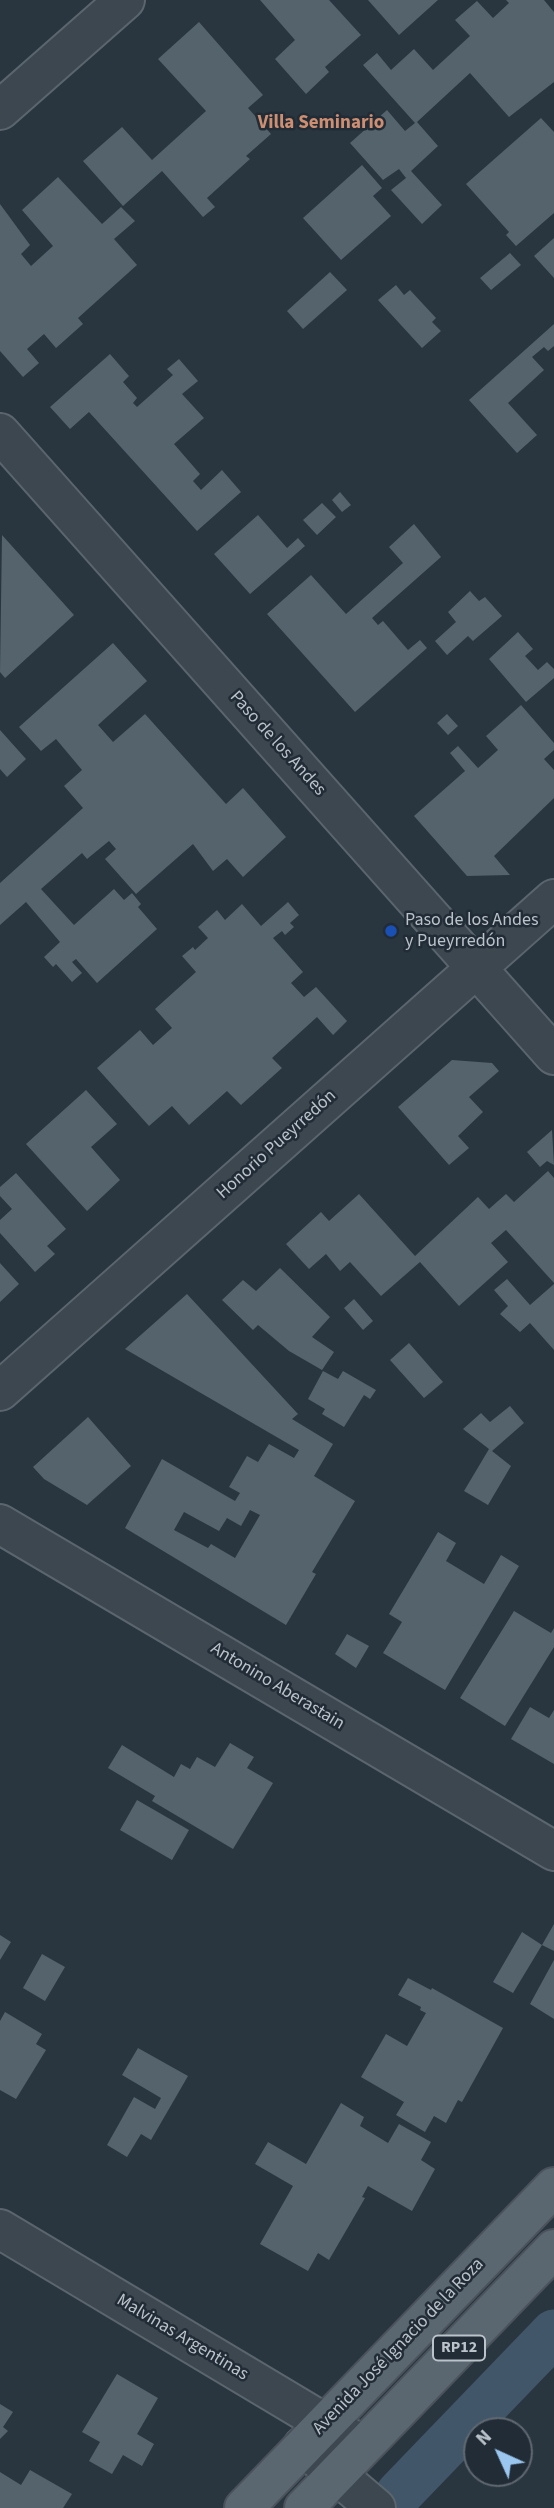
<!DOCTYPE html>
<html>
<head>
<meta charset="utf-8">
<style>
	body { margin:0 }
	#map { position:relative; width:554px; height:2508px; overflow:hidden; background:#293640; font-family:"Source Sans 3",sans-serif }
	canvas { display:block }
	.north { position:absolute; left:463px; top:2417px; width:70px; height:70px; box-sizing:border-box; background:#222c36; border:2px solid #5f6871; border-radius:50%; rotate:315deg; font-size:19px; font-weight:700; line-height:28px; text-align:center; color:#bac2ca }
	.north::after { content:''; display:block; margin:auto; width:24px; height:32px; background:#9ac6ef; clip-path:polygon(50% 0,100% 100%,50% 72%,0 100%) }
</style>
</head>
<body>
<div id="map">
<canvas width="554" height="2508"></canvas>
<div class="north">N</div>
</div>
<script>
const ctx = document.querySelector('canvas').getContext('2d');
ctx.lineJoin = 'round';
function strokePath(path, color, width, dash) {
  ctx.strokeStyle = color;
  ctx.lineWidth = width;
  ctx.lineCap = dash ? 'butt' : 'round';
  ctx.setLineDash(dash || []);
  ctx.stroke(path);
}
function fill(path, color) {
  ctx.fillStyle = color;
  ctx.fill(path, 'evenodd');
}
function drawText(font, color, halo, rows, align = 'center') {
  ctx.font = font + ' "Source Sans 3",sans-serif';
  ctx.lineWidth = 5;
  ctx.setLineDash([]);
  ctx.textBaseline = 'middle';
  ctx.strokeStyle = halo;
  ctx.fillStyle = color;
  for (const [text, x, y, turn = 0] of rows) {
    ctx.save();
    ctx.translate(x, y);
    ctx.rotate((+turn || 0) * Math.PI / 180);
    ctx.textAlign = isNaN(turn) ? turn : align;
    if (halo) ctx.strokeText(text, 0, 0);
    ctx.fillText(text, 0, 0);
    ctx.restore();
  }
}
const canal = new Path2D(`
	M399,2494L554,2333`);
const building = new Path2D(`
	M260,0H329L361,35L325,67L329,72L306,94L275,59L295,40Z
	M368,0H438L399,35Z
	M506,0H544L554,12V82L509,117L470,73L417,122L438,146L411,171L442,205L422,224L391,190L406,178L399,169L383,180L350,143L387,110L405,131L415,123L363,65L377,53L391,70L414,49L433,70L470,36L455,20L477,1L493,18L509,3Z
	M199,22L263,95L248,108L271,134L246,156L250,159L207,198L215,207L203,217L162,171L123,206L83,161L122,127L152,160L206,111L158,59Z
	M541,118L554,132V213L516,246L506,235L509,232L466,184Z
	M362,165L382,188L373,196L391,216L341,260L303,218Z
	M58,177L102,224L121,207L135,221L114,239L137,265L78,318L83,324L56,348L44,334L27,349L39,363L23,377L0,351V204L30,245L21,254L31,266L53,246L22,210Z
	M554,238V278L534,256Z
	M510,253L521,265L491,290L480,278Z
	M330,272L347,290L303,329L287,311Z
	M396,285L404,295L410,290L436,318L432,322L441,331L422,348L378,300Z
	M554,324V346L548,351L544,347L532,357L544,370L508,403L537,435L517,453L469,400Z
	M110,354L129,376L123,382L137,398L133,403L137,407L173,375L167,369L179,359L198,381L182,394L204,418L174,444L200,474L193,481L201,490L222,470L241,492L197,531L89,412L70,429L50,407Z
	M340,492L351,505L342,512L332,500Z
	M322,503L336,517L317,535L303,520Z
	M258,515L287,548L298,538L305,546L250,594L214,554Z
	M414,524L441,557L372,618L378,625L383,621L408,650L420,640L427,648L355,712L267,614L311,575L346,614L403,563L389,547Z
	M2,535L74,615L5,678L0,672Z
	M470,591L479,601L485,597L502,616L473,641L468,636L447,655L435,641L456,622L448,612Z
	M518,632L533,649L525,656L538,670L547,662L554,669V678L526,702L489,659Z
	M113,643L147,681L98,725L113,742L145,714L226,804L243,788L286,837L243,877L227,859L213,871L193,844L136,894L105,859L116,849L109,841L87,859L82,853L41,889L74,925L114,889L124,900L132,893L141,904L138,907L157,929L97,983L76,959L72,962L82,973L72,982L56,964L53,967L44,957L60,942L26,902L0,925V883L83,808L64,786L82,770L56,739L41,751L19,727Z
	M521,705L554,743V750L544,759L554,770V798L494,856L510,875L467,876L414,816L465,771L450,753L458,746L478,768L498,750L486,736Z
	M447,714L458,726L448,735L437,723Z
	M0,730L26,759L7,777L0,769Z
	M288,902L299,915L290,923L294,927L285,935L282,931L273,938L303,972L291,983L304,997L316,987L347,1021L333,1035L317,1017L272,1058L282,1068L241,1105L227,1091L189,1125L172,1106L149,1126L97,1068L140,1030L153,1045L172,1028L155,1009L196,972L182,956L193,947L195,950L208,938L198,927L217,910L225,920L242,904L261,926Z
	M452,1060L492,1063L499,1071L469,1097L483,1112L458,1136L469,1148L449,1165L398,1107Z
	M86,1090L117,1124L91,1147L120,1180L87,1211L26,1144Z
	M552,1130L554,1165L547,1161L540,1167L527,1152Z
	M548,1171L554,1178V1283L506,1230L491,1243L508,1262L459,1306L420,1262L381,1296L350,1262L340,1271L326,1254L309,1269L286,1244L321,1212L329,1221L359,1194L415,1256L478,1197L489,1209L506,1194L514,1202Z
	M16,1173L66,1229L47,1246L55,1254L35,1272L0,1233V1220L12,1209L0,1196V1187Z
	M0,1263L19,1284L0,1302Z
	M280,1268L330,1317L312,1337L334,1352L322,1370L289,1351L258,1325L253,1330L222,1300L243,1280L256,1291Z
	M507,1279L530,1305L554,1284V1350L530,1323L520,1332L500,1314L508,1306L494,1290Z
	M187,1294L298,1414L292,1419L333,1444L314,1476L355,1501L312,1572L316,1574L286,1625L125,1528L162,1459L235,1501L240,1493L229,1487L247,1456L258,1462L269,1444L294,1458L299,1450L125,1349ZM250,1510L260,1515L235,1558L211,1544L208,1548L174,1530L184,1512L219,1531L227,1518L241,1526Z
	M354,1299L373,1321L363,1330L344,1308Z
	M409,1343L443,1382L424,1398L390,1360Z
	M323,1371L338,1379L343,1371L376,1390L370,1399L364,1395L344,1427L322,1414L325,1409L308,1399Z
	M510,1406L524,1423L492,1451L511,1466L488,1505L464,1491L489,1449L463,1429L481,1413L490,1422Z
	M88,1417L131,1466L87,1505L44,1479L33,1467Z
	M438,1532L456,1543L446,1561L484,1584L501,1555L519,1566L445,1690L383,1653L402,1622L389,1614Z
	M514,1611L551,1633L554,1628V1647L505,1726L460,1698Z
	M347,1634L369,1646L356,1668L335,1654Z
	M530,1707L549,1718L554,1710V1764L511,1739Z
	M230,1743L254,1757L247,1768L273,1783L233,1849L152,1801L155,1796L108,1768L122,1745L174,1777L181,1764L190,1769L197,1757L215,1767Z
	M137,1800L189,1830L172,1860L120,1830Z
	M554,1924V1951L542,1945Z
	M522,1932L542,1945L513,1993L493,1982Z
	M0,1935L11,1942L0,1960Z
	M42,1954L65,1967L45,2001L23,1988Z
	M554,1960V2019L530,2004Z
	M408,1978L431,1990L432,1988L503,2028L462,2102L458,2100L446,2123L434,2116L425,2132L396,2115L404,2102L361,2077L386,2034L407,2046L426,2013L420,2010L421,2007L398,1995Z
	M5,2012L42,2034L36,2044L46,2050L16,2099L0,2090V2021Z
	M138,2048L188,2076L151,2140L141,2134L127,2157L107,2145L134,2097L155,2109L161,2098L122,2075Z
	M341,2103L364,2117L360,2126L388,2143L399,2124L431,2142L421,2160L435,2169L412,2211L368,2186L362,2197L365,2198L329,2260L318,2253L308,2271L260,2244L293,2186L255,2164L268,2142L306,2164Z
	M117,2374L158,2398L137,2434L154,2444L142,2466L123,2455L112,2474L89,2461L100,2442L82,2432Z
	M0,2404L13,2412L3,2427L8,2431L0,2439Z
	M30,2470L72,2494L63,2508H0V2472L21,2485Z`);
const minor = new Path2D(`
	M0,110L125,0
	M0,433L554,1055
	M0,1391L554,899
	M0,1524L554,1851
	M0,2229L363,2446
	M303,2446L376,2508`);
const major = new Path2D(`
	M244,2508L554,2187
	M304,2508L554,2249`);
const markers = [
	[391,931,7,"#1a4fb4"]
];
const shields = [
	[459,2348,52]
];
const shieldNames = [
	["RP12",459,2348]
];
const streetNames = [
	["Paso de los Andes",277,744,48],
	["Honorio Pueyrredón",277,1145,-42],
	["Antonino Aberastain",277,1687,31],
	["Malvinas Argentinas",182,2338,31],
	["Avenida José Ignacio de la Roza",399,2347,-46]
];
const poiNames = [
	["Paso de los Andes",405,921],
	["y Pueyrredón",405,942]
];
const neighbourhoodNames = [
	["Villa Seminario",321,124]
];
strokePath(canal, '#415668', 47);
fill(building, '#55636d');
strokePath(minor, '#5b656d', 42);
strokePath(major, '#4a535c', 42);
strokePath(minor, '#3d4750', 38);
strokePath(major, '#5b6770', 38);
for (const [x, y, r, color] of markers) {
  const dot = new Path2D();
  dot.arc(x, y, r, 0, 2 * Math.PI);
  ctx.fillStyle = color;
  ctx.fill(dot);
  strokePath(dot, '#222c36', 2.5);
}
for (const [x, y, w] of shields) {
  const box = new Path2D();
  box.roundRect(x - w / 2, y - 12.5, w, 25, 5);
  ctx.fillStyle = '#222c36';
  ctx.fill(box);
  strokePath(box, '#bac2ca', 2);
}
drawText('bold 16px', '#bac2ca', null, shieldNames);
drawText('18px', '#bac2ca', '#222c36', streetNames);
drawText('18px', '#bac2ca', '#222c36', poiNames, 'left');
drawText('bold 19px', '#cd8e72', '#222c36', neighbourhoodNames);
</script>
</body>
</html>
